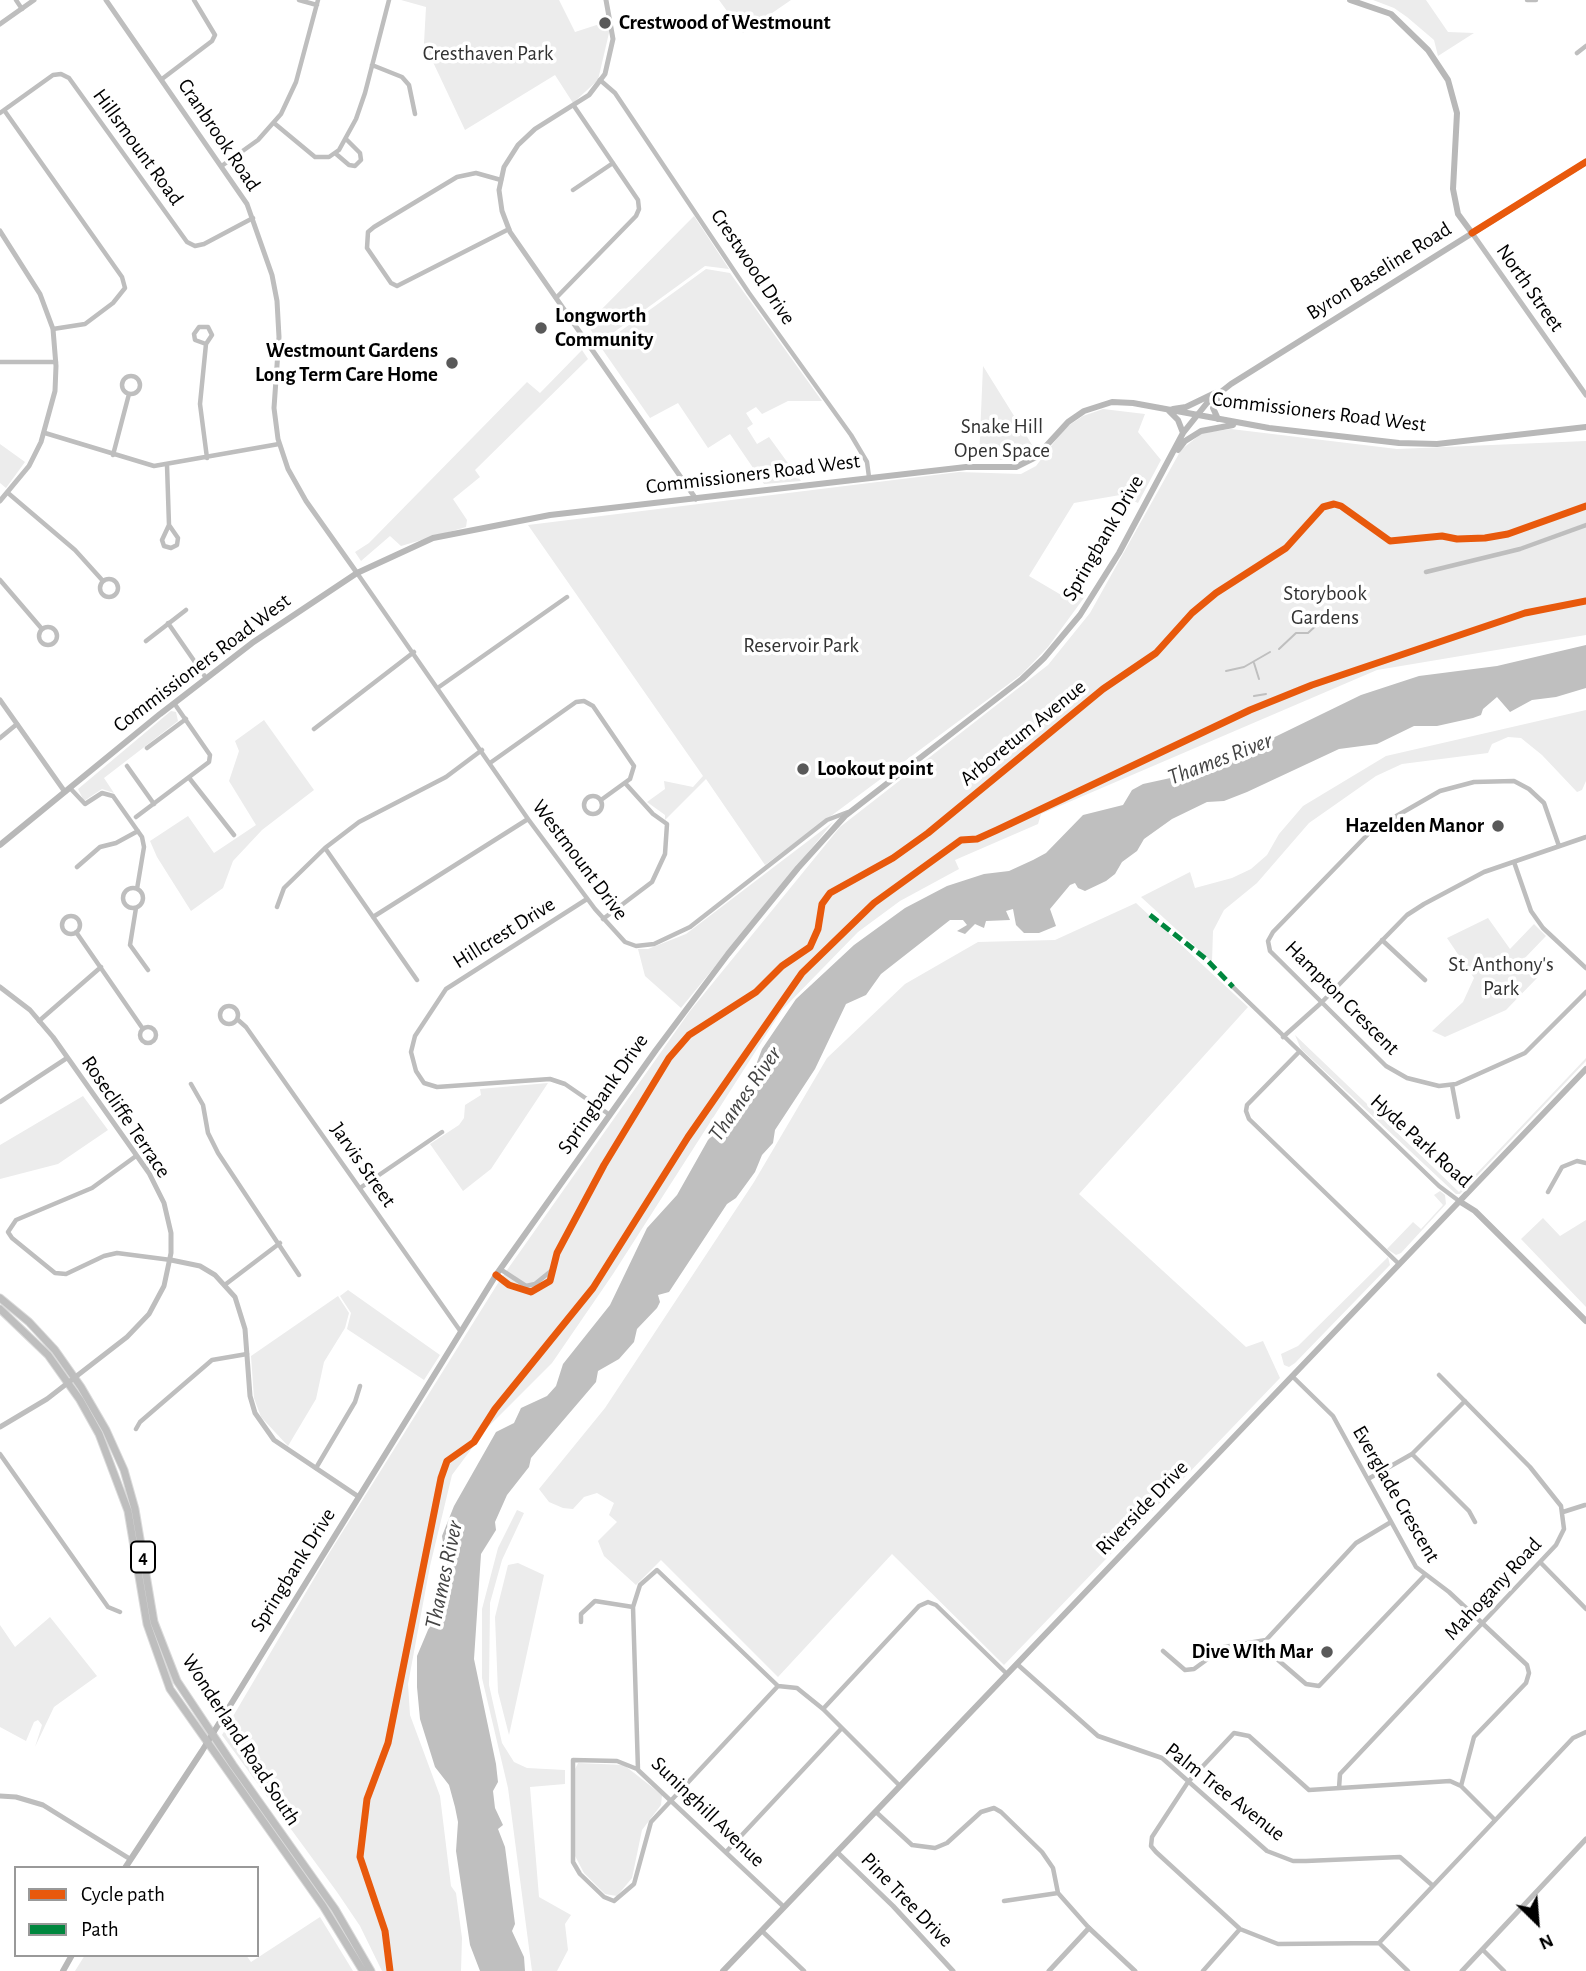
<!DOCTYPE html>
<html>
<head>
<meta charset="utf-8">
<style>
	body { margin:0 }
	#map { position:relative; width:1586px; height:1971px; overflow:hidden; background:#fff; font-family:"Alegreya Sans",sans-serif }
	canvas { display:block }
	.legend { position:absolute; left:14px; top:1866px; width:245px; height:91px; box-sizing:border-box; background:#fff; border:2px solid #999; margin:0; padding:9px 12px; list-style:none; font-size:21px; color:#000 }
	.legend li { display:flex; align-items:center; gap:14px; height:35px }
	.legend b { width:35px; border:2px solid #999 }
	.north { position:absolute; left:1502px; top:1887px; width:70px; height:70px; -webkit-text-stroke:5px #fff; paint-order:stroke; rotate:155deg; font-size:19px; font-weight:700; line-height:28px; text-align:center; color:#000 }
	.north::after { content:''; display:block; margin:auto; width:24px; height:32px; background:#000; clip-path:polygon(50% 0,100% 100%,50% 72%,0 100%) }
</style>
</head>
<body>
<div id="map">
<canvas width="1586" height="1971"></canvas>
<ul class="legend">
<li><b style="height:9px;background:#e8590c"></b>Cycle path</li>
<li><b style="height:9px;background:#00873e"></b>Path</li>
</ul>
<div class="north">N</div>
</div>
<script>
const c = document.querySelector('canvas').getContext('2d');
c.lineJoin = 'round';
function fill(path, color) {
  c.fillStyle = color;
  c.fill(path, 'evenodd');
}
function shape(rows) {
  const path = new Path2D();
  for (const r of rows) {
    if (r.length === 3) {
      path.moveTo(r[0] + r[2], r[1]);
      path.arc(r[0], r[1], r[2], 0, 2 * Math.PI);
      continue;
    }
    path.moveTo(r[0], r[1]);
    for (let i = 2; i < r.length; i += 2) path.lineTo(r[i], r[i + 1]);
  }
  return path;
}
function stroke(path, color, width, dash) {
  c.strokeStyle = color;
  c.lineWidth = width;
  c.lineCap = dash ? 'butt' : 'round';
  c.setLineDash(dash || []);
  c.stroke(path);
}
function label(font, color, halo, rows, align = 'center') {
  c.font = font + ' "Alegreya Sans",sans-serif';
  c.lineWidth = 7;
  c.setLineDash([]);
  c.textBaseline = 'middle';
  c.strokeStyle = halo;
  c.fillStyle = color;
  for (const [text, x, y, turn = 0] of rows) {
    c.save();
    c.translate(x, y);
    c.rotate((+turn || 0) * Math.PI / 180);
    c.textAlign = isNaN(turn) ? turn : align;
    if (halo) c.strokeText(text, 0, 0);
    c.fillText(text, 0, 0);
    c.restore();
  }
}
fill(shape([
	[401,0,559,0,575,32,612,20,598,80,573,103,555,75,465,130,424,43,426,7],
	[719,0,791,0,743,33],
	[1373,0,1426,0,1448,32,1474,33,1438,56,1434,40,1407,17,1394,8],
	[694,216,729,269,705,266,599,343,587,324],
	[706,269,730,273,822,401,788,401,762,414,756,407,746,413,753,424,747,428,757,444,769,437,801,481,764,484,730,434,708,448,678,403,650,418,600,346],
	[582,350,588,359,475,470,480,477,453,499,467,520,466,527,401,546,390,536,361,561,355,552,369,543,527,382,540,393],
	[983,366,1034,448,1012,460,979,460],
	[1103,409,1145,414,1138,432,1161,460,1138,503,1120,495,1074,503,1029,576,1063,596,1086,595,1048,647,1022,674,765,865,706,779,665,820,665,815,647,802,665,789,664,781,693,787,703,776,528,525,959,472,1021,474,1036,466,1065,428,1083,416],
	[1231,429,1397,449,1586,441,1586,635,1377,670,1041,814,1038,824,955,860,959,869,900,901,858,932,782,1010,613,1274,552,1363,487,1428,452,1475,430,1566,408,1684,410,1715,440,1796,451,1886,456,1893,462,1938,461,1971,382,1971,360,1926,337,1892,222,1735,328,1555,500,1280,690,1011,840,827,1048,665,1090,613,1181,450,1202,433],
	[0,444,25,462,6,488,0,483],
	[1586,710,1586,781,1582,790,1577,792,1542,755,1521,738,1508,737,1492,744,1488,753,1402,764,1376,776,1309,823,1257,883,1224,910,1213,931,1212,962,1141,897,1190,872,1195,888,1232,878,1251,869,1267,855,1279,834,1303,806,1386,756],
	[171,711,176,712,178,721,104,778,114,793,102,789,84,801,78,789],
	[264,720,314,790,262,830,233,861,223,888,191,911,157,857,150,841,188,816,214,853,256,825,229,781,239,751,235,741],
	[833,822,681,1008,645,976,638,949,648,949,686,934],
	[1136,903,1248,1007,1079,1194,1246,1347,1263,1341,1280,1378,1004,1665,892,1554,778,1677,661,1560,636,1585,604,1556,598,1541,617,1522,609,1515,614,1503,597,1493,584,1497,573,1509,563,1508,549,1502,539,1489,605,1408,754,1182,827,1058,905,984,978,942,1055,940],
	[1488,918,1510,949,1534,924,1546,936,1522,961,1538,977,1506,1010,1445,1037,1432,1031,1463,1002,1474,978,1447,938],
	[1295,1035,1459,1192,1586,1058,1586,1061,1460,1194,1456,1194,1301,1049],
	[548,1083,491,1169,463,1191,430,1144,459,1125,464,1118,465,1105,481,1095,480,1089],
	[83,1096,108,1130,58,1164,0,1179,0,1145],
	[1440,1191,1445,1195,1446,1204,1401,1253,1396,1255,1387,1249,1413,1222,1421,1229,1443,1205,1434,1195],
	[1543,1218,1560,1236,1586,1220,1586,1307,1521,1239],
	[1388,1257,1390,1265,1295,1363,1289,1367,1284,1365,1281,1354,1298,1346],
	[348,1290,440,1355,424,1380,347,1329,351,1313,340,1296],
	[338,1296,349,1313,345,1328,324,1362,316,1399,288,1446,261,1417,254,1398,251,1356],
	[517,1510,524,1513,502,1560,490,1603,489,1685,502,1743,514,1762,527,1768,565,1770,565,1784,530,1787,539,1897,571,1915,565,1924,568,1950,557,1971,532,1971,508,1788,482,1678,482,1609,498,1548],
	[518,1563,544,1575,509,1735,498,1692,495,1617,508,1565],
	[50,1617,97,1676,54,1707,35,1747,42,1725,38,1720,34,1722,26,1741,0,1727,0,1625,15,1647],
	[578,1763,624,1765,662,1795,661,1805,642,1830,632,1878,617,1896,605,1894,584,1873,574,1854,575,1769],
	[320,1917,353,1971,75,1971,85,1955,246,1955,251,1962]
]), '#ececec');
fill(shape([
	[1586,645,1586,688,1556,697,1532,700,1510,712,1497,697,1483,709,1481,715,1473,718,1437,726,1414,726,1377,744,1339,749,1247,792,1224,801,1207,802,1172,819,1144,839,1137,851,1122,862,1115,874,1106,881,1085,891,1078,888,1075,883,1070,885,1050,909,1056,926,1039,933,1024,933,1016,925,1013,909,1006,911,1010,920,986,921,984,928,975,924,965,934,957,931,967,925,963,920,950,920,881,974,866,995,846,1004,815,1069,775,1130,773,1143,762,1155,755,1172,736,1198,727,1204,669,1292,658,1295,660,1302,657,1308,637,1329,634,1342,619,1359,598,1371,596,1382,531,1458,529,1467,507,1495,495,1522,496,1530,481,1554,474,1659,496,1764,498,1782,493,1791,495,1808,503,1825,498,1829,505,1847,515,1924,512,1931,524,1957,525,1971,480,1971,470,1945,456,1851,458,1822,455,1807,449,1785,435,1767,420,1719,417,1687,417,1656,433,1618,447,1568,442,1536,454,1506,496,1432,514,1423,521,1408,547,1396,556,1386,563,1364,610,1305,647,1228,677,1195,708,1140,723,1124,731,1109,757,1089,754,1070,762,1049,796,999,854,945,905,908,947,886,984,874,1009,871,1033,860,1046,853,1083,815,1123,805,1132,790,1143,784,1207,770,1361,695,1419,676,1497,666]
]), '#bfbfbf');
stroke(shape([
	[1279,649,1296,633,1308,633,1321,621,1330,618],
	[1254,663,1259,679],
	[1226,671,1244,667,1270,652],
	[1254,696,1266,694]
]), '#bfbfbf', 2);
const primary = shape([
	[0,1298,29,1322,55,1350,81,1387,106,1430,124,1470,135,1509,154,1622,177,1681,233,1765,335,1909,371,1971],
	[0,1309,48,1355,80,1400,99,1434,128,1511,147,1624,170,1689,323,1906,363,1971]
]);
stroke(primary, '#dbdbdb', 9);
stroke(shape([
	[16,0,22,9],
	[299,0,317,5],
	[1527,0,1536,0],
	[1577,53,1586,46],
	[372,65,402,77,409,85,415,114],
	[162,79,212,41,215,35,194,0],
	[600,80,615,93,749,293,851,435,867,462,869,477],
	[4,110,122,277,125,288,113,303,85,324,53,329],
	[0,113,53,75,61,74,69,78,187,242,195,246,204,244,253,218],
	[274,123,315,157,329,157,339,150,356,119,365,93,389,0],
	[335,153,349,165,355,166,361,160,360,153,346,139],
	[223,165,258,140,281,114,296,82,318,0],
	[501,180,476,173,457,177,374,227,368,232,367,248,391,283,397,286,509,229],
	[573,190,613,163],
	[556,298,636,216,639,209,638,200,574,106],
	[206,344,195,340,194,334,199,327,208,327,212,335,206,344,200,404,207,458],
	[0,362,56,362],
	[131,385,9],
	[45,433,154,466,279,444],
	[113,455,129,394],
	[167,465,169,525,178,538,177,545,171,548,164,546,162,540,169,525],
	[8,493,75,550,103,581],
	[1426,572,1520,549,1586,525],
	[357,573,528,819,595,909,625,942,636,946,654,944,690,927,827,820,848,812],
	[109,588,9],
	[0,580,42,629],
	[168,623,206,678],
	[48,636,9],
	[146,641,186,610],
	[439,687,567,597],
	[314,729,414,652],
	[0,738,17,724],
	[147,748,186,719],
	[490,763,576,702,584,701,593,706,634,766,630,779,601,800],
	[127,766,154,804],
	[190,779,234,835],
	[70,788,85,804,102,793,113,796,142,837,144,847,137,889],
	[593,805,9],
	[136,817,209,762,210,755,174,703],
	[1559,846,1544,803,1529,789,1514,781,1474,782,1440,791,1372,830,1273,932,1268,941,1270,951,1386,1066,1407,1078,1439,1086,1456,1084,1525,1053,1586,992],
	[325,848,417,980],
	[1514,862,1531,911,1543,928,1586,968],
	[77,867,100,847,116,843,138,831],
	[133,898,10],
	[587,899,446,989,415,1036,411,1052,416,1071,424,1083,437,1087,550,1079,565,1084,610,1115],
	[277,907,284,888,325,848,359,822,446,777,482,750],
	[136,908,130,945,148,970],
	[71,925,9],
	[373,917,528,819],
	[603,919,652,882,665,854,667,824,653,814,625,783],
	[76,932,143,1029],
	[1382,940,1425,980],
	[1233,987,1439,1186,1459,1201],
	[229,1015,9],
	[237,1019,246,1027,461,1332],
	[39,1021,101,967],
	[148,1035,8],
	[1283,1037,1321,1003,1407,915,1424,904,1484,872,1586,837],
	[1299,1052,1247,1105,1246,1111,1249,1119,1399,1264],
	[191,1084,203,1105,208,1133,218,1153,299,1275],
	[1452,1085,1458,1117],
	[0,1102,67,1058],
	[136,1156,92,1188,16,1220,8,1232,12,1238,55,1273,66,1274,104,1256,117,1253,171,1260],
	[360,1188,442,1132],
	[1548,1192,1562,1167,1577,1161,1586,1163],
	[500,1269,526,1286,535,1284,551,1271],
	[496,1275,509,1285,531,1292,550,1281,557,1253,604,1165,669,1058,689,1035,756,992,782,966,810,947,818,929,822,904,830,893,893,858,928,833,1103,689,1156,653,1192,613,1216,593,1286,548,1323,507,1334,504,1341,506,1390,541,1442,536,1457,539,1485,538,1508,534,1586,506],
	[226,1284,280,1243],
	[1292,1376,1333,1416,1416,1567,1449,1592,1527,1665,1529,1673,1526,1683,1474,1737,1461,1786],
	[136,1429,140,1422,212,1360,247,1354],
	[0,1454,108,1607,120,1612],
	[1412,1454,1469,1511,1475,1522],
	[316,1468,355,1402,360,1386],
	[1368,1479,1412,1454,1465,1401],
	[1563,1512,1585,1505],
	[1540,1562,1586,1609],
	[581,1622,581,1614,595,1601,633,1607],
	[1266,1640,1278,1660,1306,1684,1319,1686,1424,1576],
	[1163,1651,1185,1670,1194,1669,1224,1647,1266,1640,1356,1543,1391,1522],
	[1017,1664,1098,1736,1162,1758,1267,1851,1293,1861,1306,1861,1400,1857,1432,1885],
	[823,1709,919,1606,928,1602,936,1605,1007,1674],
	[637,1769,617,1761,573,1760,573,1862,580,1874,604,1897,614,1901,634,1884,651,1822,778,1686],
	[1339,1788,1340,1774,1556,1545,1564,1529,1561,1506,1530,1467,1439,1375],
	[876,1812,912,1845,935,1848,947,1843,981,1812,994,1808,1001,1812,1042,1852,1053,1868,1058,1893,1089,1928],
	[726,1852,841,1729],
	[1004,1901,1058,1893],
	[784,1907,638,1770,633,1607,640,1585,657,1570,778,1686,797,1688,823,1709,900,1786],
	[762,1931,804,1971],
	[1379,1943,1573,1738,1586,1732],
	[1483,1950,1504,1971],
	[1203,1971,1240,1929],
	[1408,1971,1379,1943,1278,1944,1240,1929,1156,1852,1151,1846,1152,1837,1188,1782,1234,1733,1249,1736,1309,1790,1450,1781,1461,1786,1495,1820]
]), '#bebebe', 4.5);
stroke(shape([
	[106,0,247,204,272,275,277,301,279,337,274,408,278,439,288,469,306,501,357,573],
	[606,0,613,39,605,74,589,95,535,129,518,145,504,167,499,190,502,211,510,232,696,499],
	[0,24,34,0],
	[0,231,40,294,53,329,56,366,55,391,41,442,29,466,0,501],
	[1472,233,1586,395],
	[0,700,65,792],
	[0,987,30,1010,53,1037,149,1173,164,1203,171,1233,171,1253,164,1286,149,1314,127,1337,47,1399,0,1427],
	[171,1260,200,1266,215,1275,235,1297,245,1329,250,1396,255,1413,274,1440,359,1497],
	[0,1796,16,1797,43,1805,130,1859],
	[837,1852,893,1906,953,1971],
	[1049,1971,1089,1928,1135,1971],
	[1462,1971,1586,1839]
]), '#bebebe', 5);
stroke(shape([
	[1350,0,1391,14,1428,50,1448,80,1457,113,1453,189,1458,214,1472,233],
	[1217,400,1213,408,1218,419],
	[1173,409,1186,407,1215,393],
	[1169,411,1178,420,1183,433],
	[1178,450,1185,441,1201,431,1233,425],
	[0,845,160,714,252,643,357,573,433,538,550,515,966,467,1016,467,1036,457,1068,422,1084,411,1112,402,1133,403,1269,428,1399,443,1437,444,1586,427],
	[1459,1201,1475,1211,1586,1321],
	[125,1868,202,1751,496,1275,656,1050,728,954,798,868,845,816,1022,679,1044,658,1080,615,1119,553,1183,433,1207,403,1231,384,1586,162],
	[63,1971,72,1955],
	[723,1971,1586,1069]
]), '#b8b8b8', 6);
stroke(primary, '#bebebe', 7);
stroke(shape([
	[1150,915,1206,959,1233,987]
]), '#00873e', 5, [10, 5]);
stroke(shape([
	[1472,233,1586,162],
	[496,1275,509,1285,531,1292,550,1281,557,1253,604,1165,669,1058,689,1035,756,992,782,966,810,947,818,929,822,904,830,893,893,858,928,833,1103,689,1156,653,1192,613,1216,593,1286,548,1323,507,1334,504,1341,506,1390,541,1442,536,1457,539,1485,538,1508,534,1586,506],
	[390,1971,385,1931,360,1857,367,1799,388,1743,441,1478,447,1461,474,1442,495,1409,593,1288,688,1137,802,973,874,903,961,840,977,839,997,830,1250,710,1312,685,1525,613,1586,601]
]), '#e8590c', 7);
for (const [x, y, r, color] of [
	[605,23,7,"#595959"],
	[541,328,7,"#595959"],
	[452,363,7,"#595959"],
	[803,769,7,"#595959"],
	[1498,826,7,"#595959"],
	[1327,1652,7,"#595959"]
]) {
  const dot = new Path2D();
  dot.arc(x, y, r, 0, 2 * Math.PI);
  c.fillStyle = color;
  c.fill(dot);
  stroke(dot, '#fff', 2.5);
}
for (const [x, y, w] of [
	[143,1557,24]
]) {
  const box = new Path2D();
  box.roundRect(x - w / 2, y - 15.5, w, 31, 5);
  c.fillStyle = '#fff';
  c.fill(box);
  stroke(box, '#000', 2);
}
label('bold 19px', '#000', null, [
	["4",143,1557]
]);
label('bold 21px', '#000', '#fff', [
	["Crestwood of Westmount",619,23],
	["Longworth",555,316],
	["Community",555,340],
	["Westmount Gardens",438,351,"right"],
	["Long Term Care Home",438,375,"right"],
	["Lookout point",817,769],
	["Hazelden Manor",1484,826,"right"],
	["Dive WIth Mar",1313,1652,"right"]
], 'left');
label('21px', '#333', '#fff', [
	["Cresthaven Park",488,54],
	["Snake Hill",1002,427],
	["Open Space",1002,451],
	["Storybook",1325,594],
	["Gardens",1325,618],
	["Reservoir Park",801,646],
	["St. Anthony's",1501,965],
	["Park",1501,989]
]);
label('21px', '#000', '#fff', [
	["Cranbrook Road",219,135,56],
	["Hillsmount Road",138,147,54],
	["Crestwood Drive",753,267,56],
	["Byron Baseline Road",1379,271,-32],
	["North Street",1530,288,55],
	["Commissioners Road West",1319,412,7],
	["Commissioners Road West",753,474,-7],
	["Springbank Drive",1103,538,-60],
	["Commissioners Road West",202,663,-37],
	["Arboretum Avenue",1023,733,-39],
	["Westmount Drive",580,860,53],
	["Hillcrest Drive",504,933,-32],
	["Hampton Crescent",1342,998,45],
	["Springbank Drive",603,1094,-55],
	["Rosecliffe Terrace",126,1117,56],
	["Hyde Park Road",1421,1141,42],
	["Jarvis Street",363,1165,55],
	["Everglade Crescent",1396,1494,60],
	["Riverside Drive",1142,1508,-46],
	["Springbank Drive",293,1570,-58],
	["Mahogany Road",1493,1589,-47],
	["Wonderland Road South",241,1740,57],
	["Palm Tree Avenue",1225,1792,38],
	["Suninghill Avenue",708,1812,44],
	["Pine Tree Drive",907,1900,46]
]);
label('italic 23px', '#444', '#fff', [
	["Thames River",1220,759,-21],
	["Thames River",745,1094,-55],
	["Thames River",444,1575,-78]
]);
</script>
</body>
</html>
